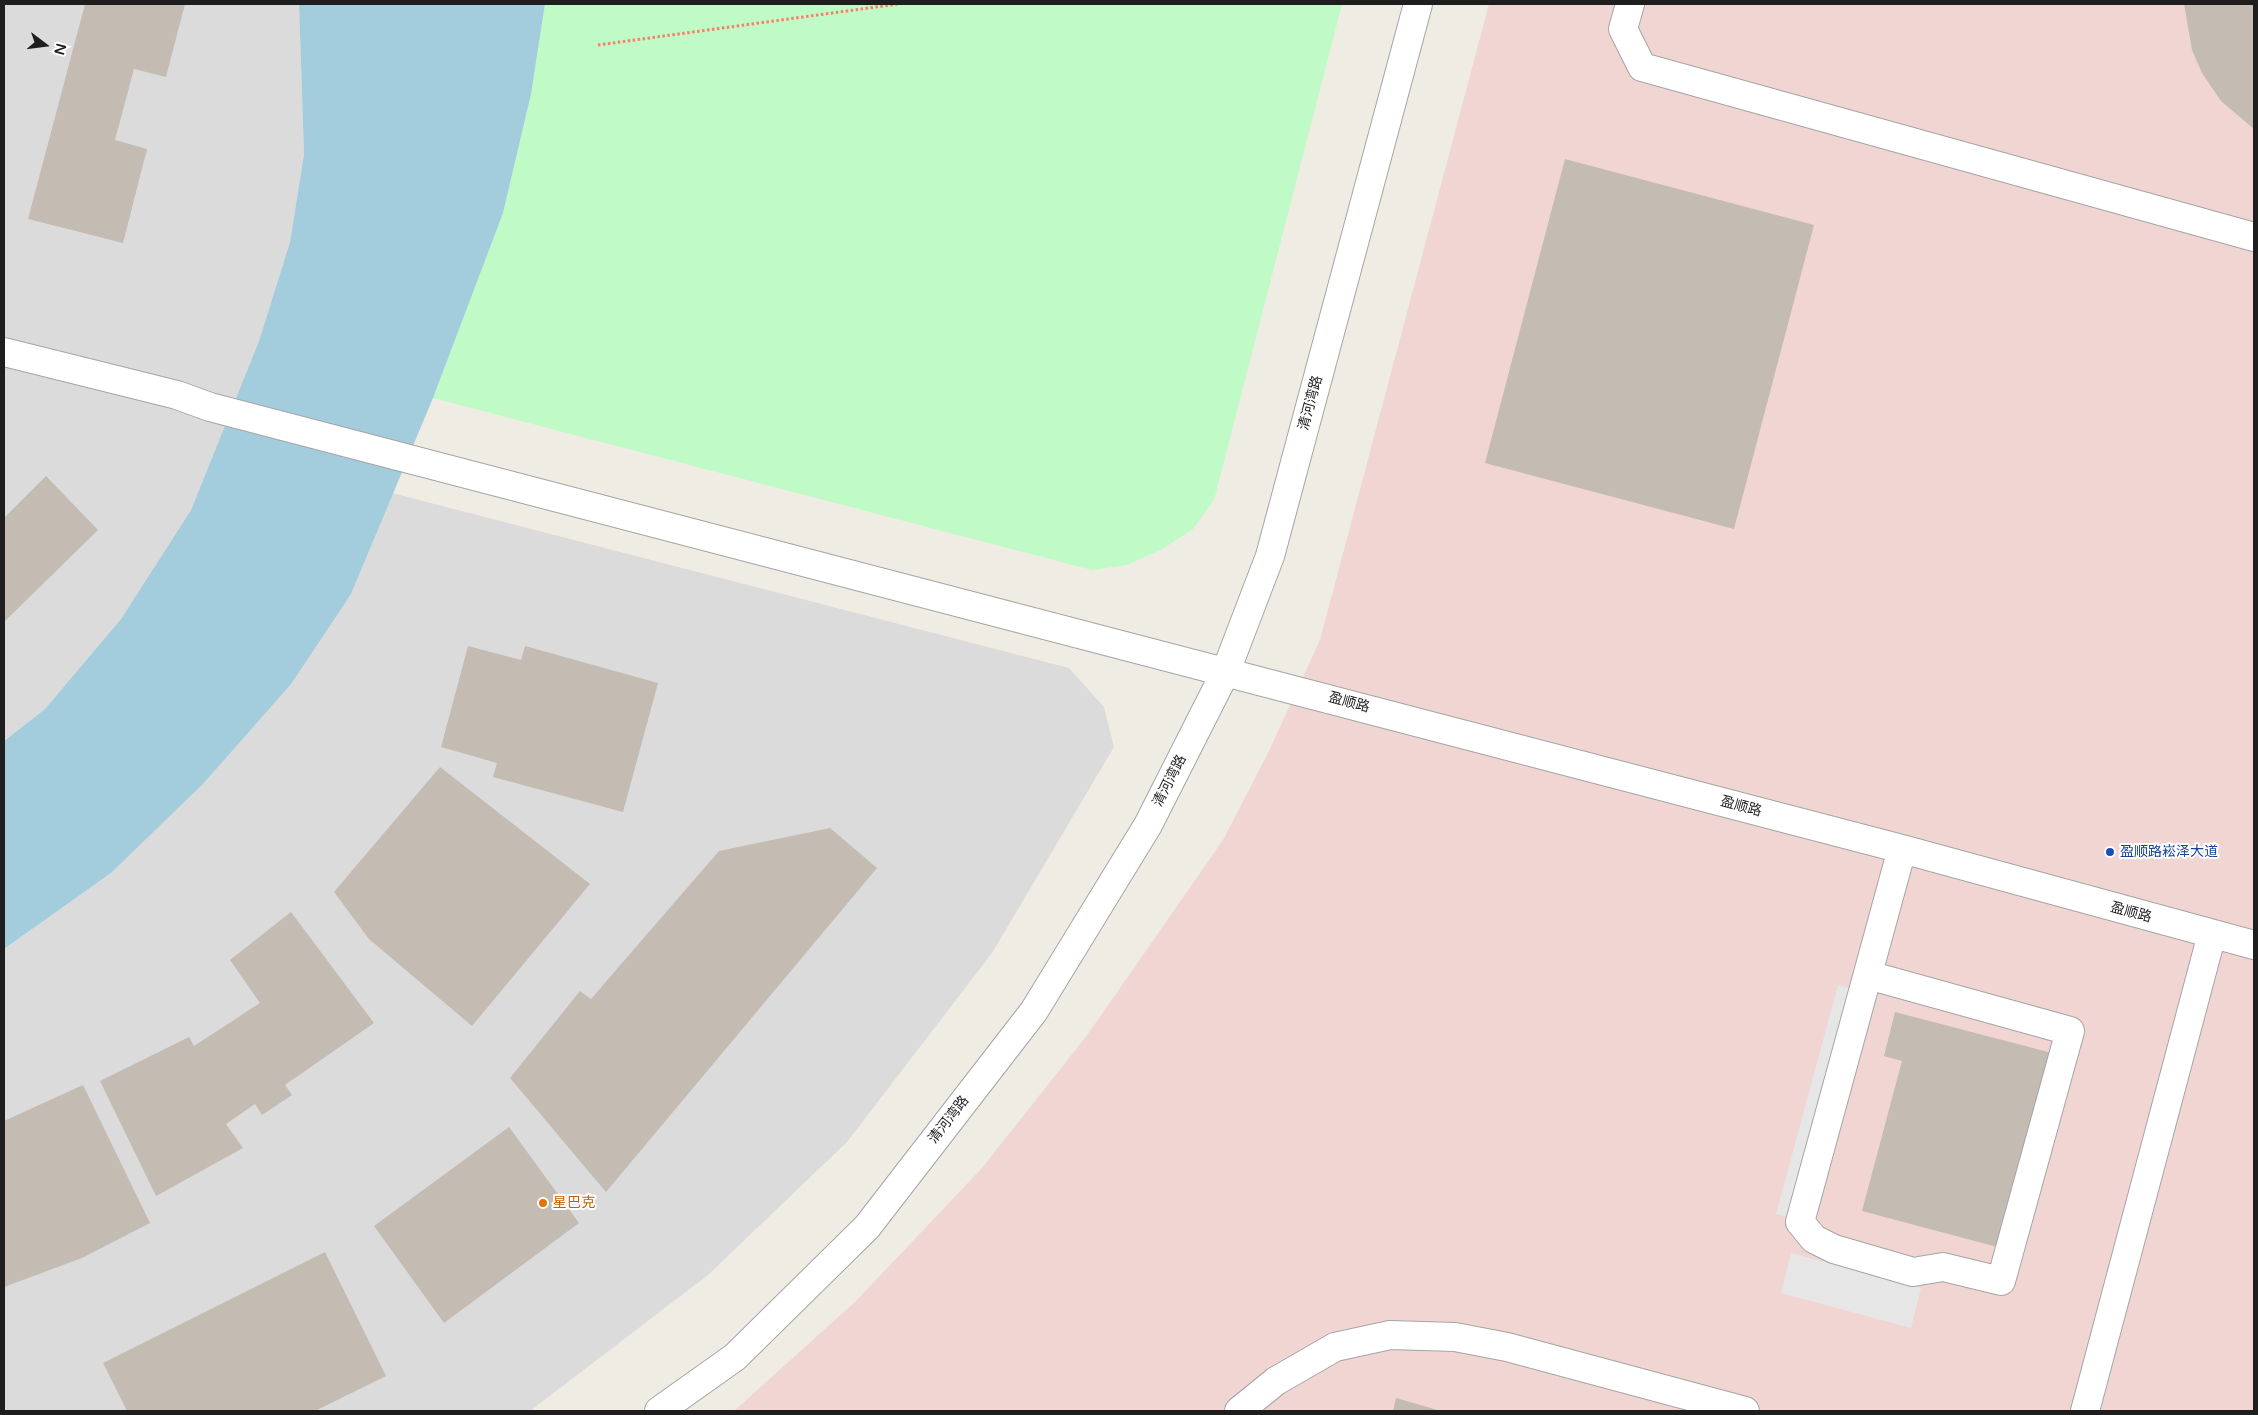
<!DOCTYPE html>
<html>
<head>
<meta charset="utf-8">
<style>
	body { margin:0 }
	#map { position:relative; width:2258px; height:1415px; overflow:hidden; background:#efece3; font-family:"Varela Round",sans-serif }
	canvas { display:block }
	.frame { position:absolute; inset:0; border:5px solid #1e1e1e; pointer-events:none }
	.north { position:absolute; left:20px; top:20px; width:50px; height:50px; -webkit-text-stroke:4px #fff; paint-order:stroke; rotate:105deg; font-size:14px; font-weight:700; line-height:20px; text-align:center; color:#1e1e1e }
	.north::after { content:''; display:block; margin:auto; width:18px; height:22px; background:#1e1e1e; clip-path:polygon(50% 0,100% 100%,50% 72%,0 100%) }
</style>
</head>
<body>
<div id="map">
<canvas width="2258" height="1415"></canvas>
<div class="frame"></div>
<div class="north">N</div>
</div>
<script>
const c = document.querySelector('canvas').getContext('2d');
c.lineJoin = 'round';
function fill(path, color) {
  c.fillStyle = color;
  c.fill(path, 'evenodd');
}
function shape(rows) {
  const path = new Path2D();
  for (const r of rows) {
    path.moveTo(r[0], r[1]);
    for (let i = 2; i < r.length; i += 2) path.lineTo(r[i], r[i + 1]);
  }
  return path;
}
function stroke(path, color, width, dash) {
  c.strokeStyle = color;
  c.lineWidth = width;
  c.lineCap = dash ? 'butt' : 'round';
  c.setLineDash(dash || []);
  c.stroke(path);
}
function label(font, color, halo, rows, align = 'center') {
  c.font = font + ' "Varela Round","Noto Sans SC",sans-serif';
  c.lineWidth = 4;
  c.setLineDash([]);
  c.textBaseline = 'middle';
  c.strokeStyle = halo;
  c.fillStyle = color;
  for (const [text, x, y, turn = 0] of rows) {
    c.save();
    c.translate(x, y);
    c.rotate((+turn || 0) * Math.PI / 180);
    c.textAlign = isNaN(turn) ? turn : align;
    if (halo) c.strokeText(text, 0, 0);
    c.fillText(text, 0, 0);
    c.restore();
  }
}
fill(shape([
	[4,4,299,4,304,154,290,242,259,341,191,510,121,619,45,709,4,741],
	[392,493,1069,668,1104,707,1114,747,992,953,847,1142,708,1275,530,1411,4,1411,4,949,111,873,202,785,351,594]
]), '#dcdbdb');
fill(shape([
	[1489,4,2254,4,2254,1411,734,1411,856,1301,982,1168,1088,1034,1223,840,1269,751,1320,640]
]), '#f0d5d2');
fill(shape([
	[545,4,1342,4,1214,500,1193,529,1164,548,1127,565,1092,570,433,398,503,213,531,94]
]), '#bffac7');
fill(shape([
	[1838,985,1856,990,1793,1219,1776,1214],
	[1791,1253,1921,1288,1911,1328,1781,1293]
]), '#e6e6e6');
fill(shape([
	[299,4,545,4,531,94,503,213,433,398,351,594,291,684,202,785,111,873,4,949,4,741,45,709,121,619,191,510,259,341,290,242,304,154]
]), '#a3cddd');
fill(shape([
	[85,4,185,4,166,77,134,69,115,140,147,149,123,243,28,219],
	[2184,4,2254,4,2254,129,2221,101,2202,73,2192,50],
	[1565,159,1814,225,1734,529,1485,463],
	[46,476,98,530,4,622,4,518],
	[468,646,521,660,525,646,658,683,623,812,493,777,497,763,441,747],
	[440,767,590,884,472,1026,369,939,334,892],
	[830,828,877,868,606,1192,510,1078,580,991,591,999,719,851],
	[291,912,374,1023,285,1085,292,1095,262,1115,255,1104,226,1124,243,1148,156,1196,100,1081,189,1037,194,1046,260,1003,230,960],
	[1895,1012,2052,1053,2001,1248,1862,1211,1902,1061,1884,1056],
	[83,1085,150,1223,82,1258,4,1287,4,1121],
	[509,1127,579,1223,444,1323,374,1226],
	[325,1252,386,1376,315,1411,127,1411,103,1363],
	[1396,1398,1441,1411,1393,1411]
]), '#c4bbb3');
const minor = shape([
	[1630,4,1623,29,1642,67,2254,237],
	[4,352,177,395,210,407,1902,849,2254,945],
	[1868,975,2070,1031,2001,1281,1943,1267,1913,1272,1834,1249,1814,1239,1800,1222,1902,849],
	[659,1411,735,1357,867,1227,1034,1011,1148,825,1226,671,1270,556,1418,4],
	[1239,1411,1276,1381,1335,1347,1390,1335,1455,1337,1507,1347,1745,1411],
	[2085,1411,2212,934]
]);
stroke(minor, '#a5a5a5', 30);
stroke(shape([
	[598,45,898,4]
]), '#fc7e68', 3, [2.5, 2.5]);
stroke(minor, '#fff', 28);
for (const [x, y, r, color] of [
	[2110,852,5,"#1a4fb4"],
	[543,1203,5,"#e8710a"]
]) {
  const dot = new Path2D();
  dot.arc(x, y, r, 0, 2 * Math.PI);
  c.fillStyle = color;
  c.fill(dot);
  stroke(dot, '#fff', 2);
}
label('14px', '#1e1e1e', '#fff', [
	["清河湾路",1311,403,-75],
	["盈顺路",1349,703,15],
	["清河湾路",1170,781,-63],
	["盈顺路",1741,807,15],
	["盈顺路",2131,913,15],
	["清河湾路",949,1120,-52]
]);
label('14px', '#164399', '#fff', [
	["盈顺路崧泽大道",2120,852]
], 'left');
label('14px', '#c56008', '#fff', [
	["星巴克",553,1203]
], 'left');
</script>
</body>
</html>
